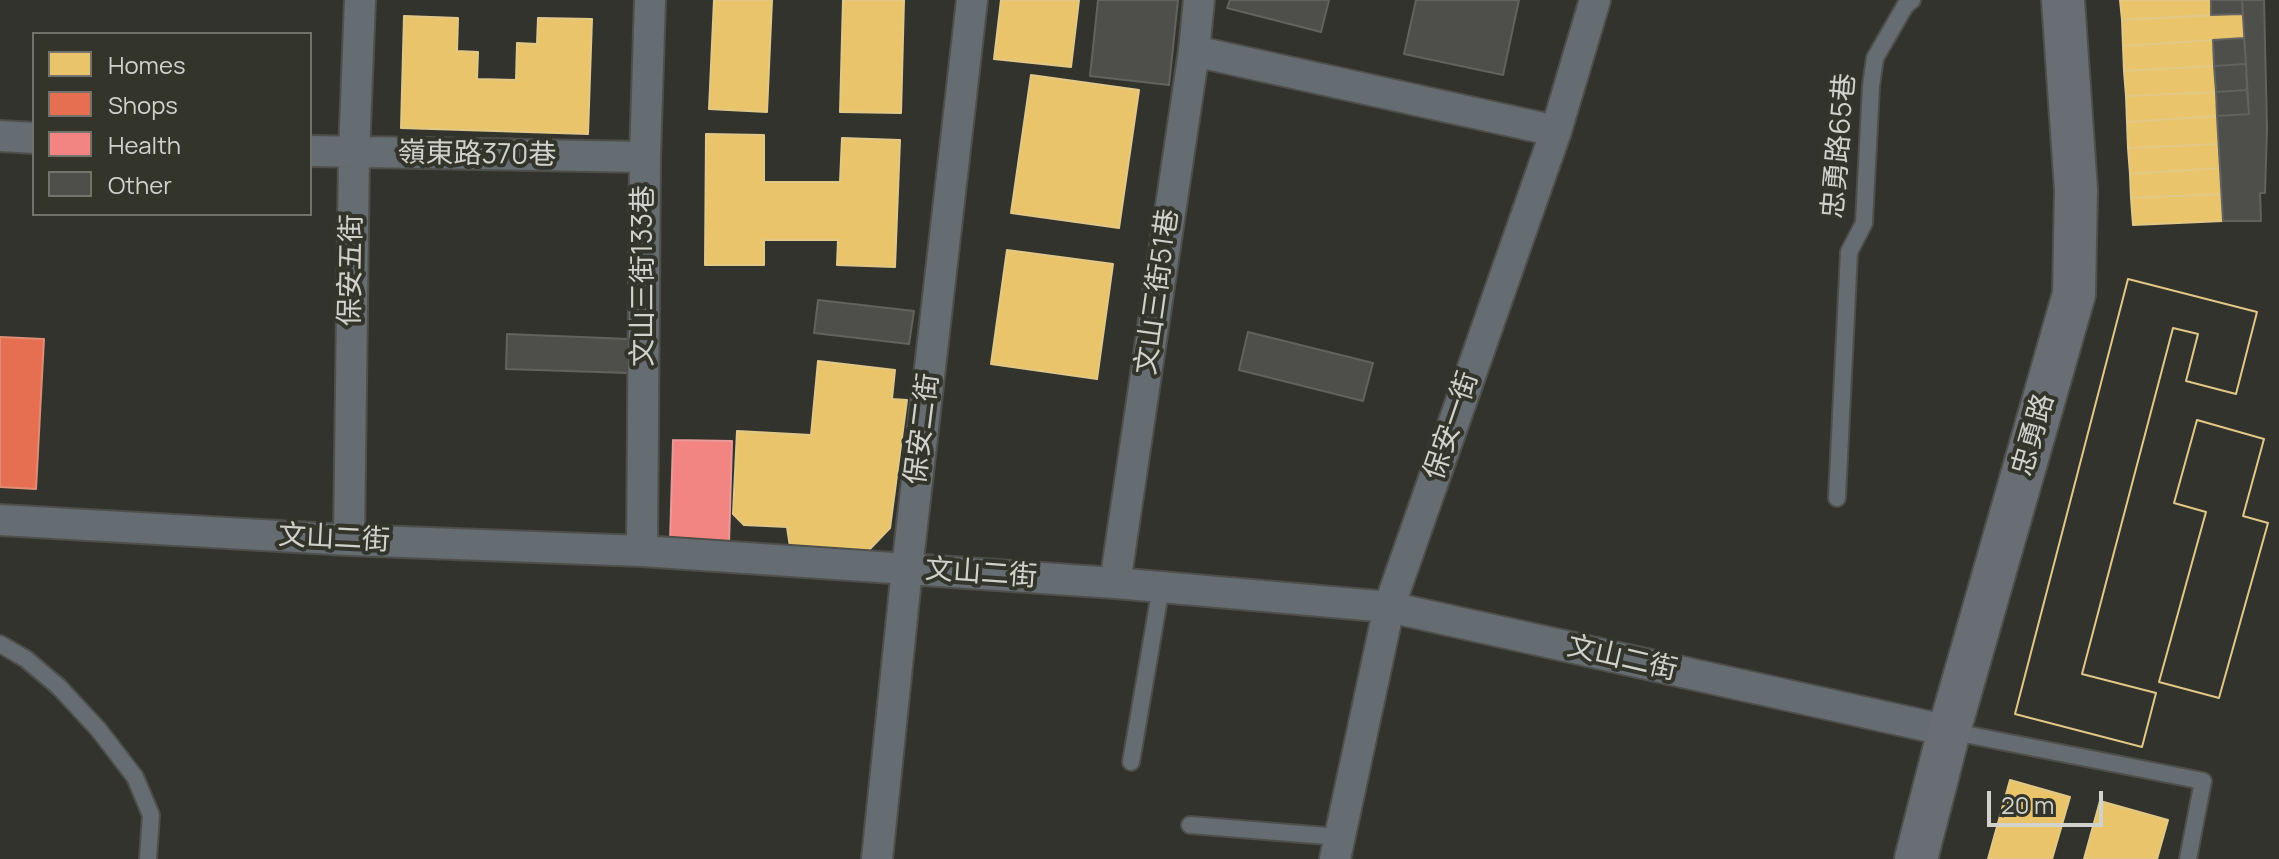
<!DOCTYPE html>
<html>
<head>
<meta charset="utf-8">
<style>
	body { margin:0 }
	#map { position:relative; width:2279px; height:859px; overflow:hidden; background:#32332d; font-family:Manrope,sans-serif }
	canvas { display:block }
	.legend { position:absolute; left:32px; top:32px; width:280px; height:184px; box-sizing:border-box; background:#33352b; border:2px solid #72746b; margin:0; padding:10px 14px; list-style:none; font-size:24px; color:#d1d2cc }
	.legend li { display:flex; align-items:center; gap:16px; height:40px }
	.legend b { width:40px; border:2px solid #72746b }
	.scale { position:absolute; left:1987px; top:791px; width:116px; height:36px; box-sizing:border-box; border:4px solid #d1d2cc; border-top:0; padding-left:10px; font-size:24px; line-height:28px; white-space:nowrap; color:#d1d2cc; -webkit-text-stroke:6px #33352b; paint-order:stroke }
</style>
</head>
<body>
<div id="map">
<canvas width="2279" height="859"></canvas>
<ul class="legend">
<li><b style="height:22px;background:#e9c46a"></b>Homes</li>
<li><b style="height:22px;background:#e76f51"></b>Shops</li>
<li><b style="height:22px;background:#f28482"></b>Health</li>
<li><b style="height:22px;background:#4e4e4a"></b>Other</li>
</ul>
<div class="scale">20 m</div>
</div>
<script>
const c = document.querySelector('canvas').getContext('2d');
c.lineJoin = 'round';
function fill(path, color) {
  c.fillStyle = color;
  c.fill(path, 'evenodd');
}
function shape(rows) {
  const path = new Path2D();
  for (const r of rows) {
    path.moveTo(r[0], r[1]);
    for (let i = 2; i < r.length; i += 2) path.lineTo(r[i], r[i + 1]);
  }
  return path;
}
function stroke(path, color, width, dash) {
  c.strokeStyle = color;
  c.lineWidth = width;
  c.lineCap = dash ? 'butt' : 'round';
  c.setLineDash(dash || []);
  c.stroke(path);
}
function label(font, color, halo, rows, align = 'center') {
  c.font = font + ' Manrope,"Noto Sans TC",sans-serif';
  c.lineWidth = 8;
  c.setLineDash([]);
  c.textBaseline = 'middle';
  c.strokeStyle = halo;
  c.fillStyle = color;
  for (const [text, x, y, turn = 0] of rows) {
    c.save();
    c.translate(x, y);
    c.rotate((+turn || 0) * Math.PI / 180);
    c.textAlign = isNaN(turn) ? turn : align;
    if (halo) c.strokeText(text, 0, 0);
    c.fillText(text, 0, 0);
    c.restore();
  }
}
const homes = shape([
	[714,0,772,0,767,112,709,109,714,0],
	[843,0,904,0,901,113,840,112,843,0],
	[1001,0,1079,0,1071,67,994,59,1001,0],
	[2120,0,2211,0,2211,15,2122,20,2120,0],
	[2243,14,2244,38,2123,46,2122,20,2243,14],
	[404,16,458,18,457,51,478,52,477,79,516,80,517,43,537,44,538,18,592,19,588,134,401,128,404,16],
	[2213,40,2214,66,2124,71,2123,46,2213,40],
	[2214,66,2216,92,2126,96,2124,71,2214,66],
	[1031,75,1139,90,1119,228,1011,213,1031,75],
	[2216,92,2217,116,2127,122,2126,96,2216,92],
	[2217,116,2218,144,2128,148,2127,122,2217,116],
	[706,134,764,135,764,182,840,182,842,138,900,140,895,267,837,265,838,240,764,240,764,265,705,265,706,134],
	[2218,144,2220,168,2130,174,2128,148,2218,144],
	[2220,168,2221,194,2131,198,2130,174,2220,168],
	[2221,194,2223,221,2133,225,2131,198,2221,194],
	[1007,250,1113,264,1097,379,991,364,1007,250],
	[2128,279,2257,312,2236,394,2186,381,2198,334,2173,328,2082,674,2156,693,2142,747,2015,714,2128,279],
	[2128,279,2257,312,2236,394,2186,381,2198,334,2173,328,2082,674,2156,693,2142,747,2015,714,2128,279],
	[818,361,895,370,892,399,907,400,890,528,867,552,790,547,787,527,744,525,733,514,737,431,811,435,818,361],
	[2197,420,2264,439,2243,516,2268,523,2219,698,2159,682,2206,512,2174,503,2197,420],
	[2197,420,2264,439,2243,516,2268,523,2219,698,2159,682,2206,512,2174,503,2197,420],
	[2010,780,2070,797,2052,859,1988,859,2010,780],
	[2100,801,2168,820,2157,859,2084,859,2100,801]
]);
fill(homes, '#e9c46a');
stroke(homes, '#e2c887', 2);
const shops = shape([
	[0,337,44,339,36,489,0,487,0,337]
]);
fill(shops, '#e76f51');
stroke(shops, '#e08d76', 2);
const health = shape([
	[673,440,732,441,729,544,670,543,673,440]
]);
fill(health, '#f28482');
stroke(health, '#e89b98', 2);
const building = shape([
	[1098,0,1178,0,1169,85,1090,76,1098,0],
	[1230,0,1329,0,1321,32,1227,8,1230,0],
	[1416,0,1519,0,1503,75,1404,54,1416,0],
	[2211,0,2242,0,2243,14,2211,15,2211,0],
	[2242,0,2264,0,2267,129,2265,193,2260,193,2261,221,2223,221,2217,116,2249,114,2242,0],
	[2244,38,2246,64,2214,66,2213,40,2244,38],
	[2246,64,2247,90,2216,92,2214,66,2246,64],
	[2247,90,2249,114,2217,116,2216,92,2247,90],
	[818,300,914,311,909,344,814,333,818,300],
	[1248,332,1373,363,1363,401,1239,370,1248,332],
	[507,334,629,339,628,373,506,369,507,334]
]);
fill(building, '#4e4e4a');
stroke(building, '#62635e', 2);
const lane = shape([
	[1837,498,1849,252,1864,223,1871,86,1875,58,1905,6,1912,0],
	[0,644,26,659,59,687,98,729,135,777,151,815,148,859],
	[1949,731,2203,781,2188,859],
	[1131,762,1161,587],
	[1190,825,1340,837]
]);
const street = shape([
	[1194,51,1556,131],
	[0,136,34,138],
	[310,151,645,157],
	[0,520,349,540,642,551,1115,583,1389,607,1949,731],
	[349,540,354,153,360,0],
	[642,551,645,157,650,0],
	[1115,583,1194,51,1199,0],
	[877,859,907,569,972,0],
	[1335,859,1389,607,1556,131,1595,0]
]);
const secondary = shape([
	[1916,859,1949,731,2074,294,2076,190,2063,0]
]);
stroke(lane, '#4e4f4a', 20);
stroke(street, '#4e4f4a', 34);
stroke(secondary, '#4e4f4a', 46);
stroke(lane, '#656c72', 16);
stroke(street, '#656c72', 30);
stroke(secondary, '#686e74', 42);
label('28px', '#d1d2cc', '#33352b', [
	["忠勇路65巷",1840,146,-85],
	["嶺東路370巷",477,155,1],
	["保安五街",352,270,-89],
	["文山三街133巷",644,276,-90],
	["文山三街51巷",1158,292,-82],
	["保安一街",1452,426,-71],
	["保安二街",923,429,-83],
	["忠勇路",2034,435,-74],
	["文山二街",334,539,3],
	["文山二街",981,574,4],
	["文山二街",1622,659,13]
]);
</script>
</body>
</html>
